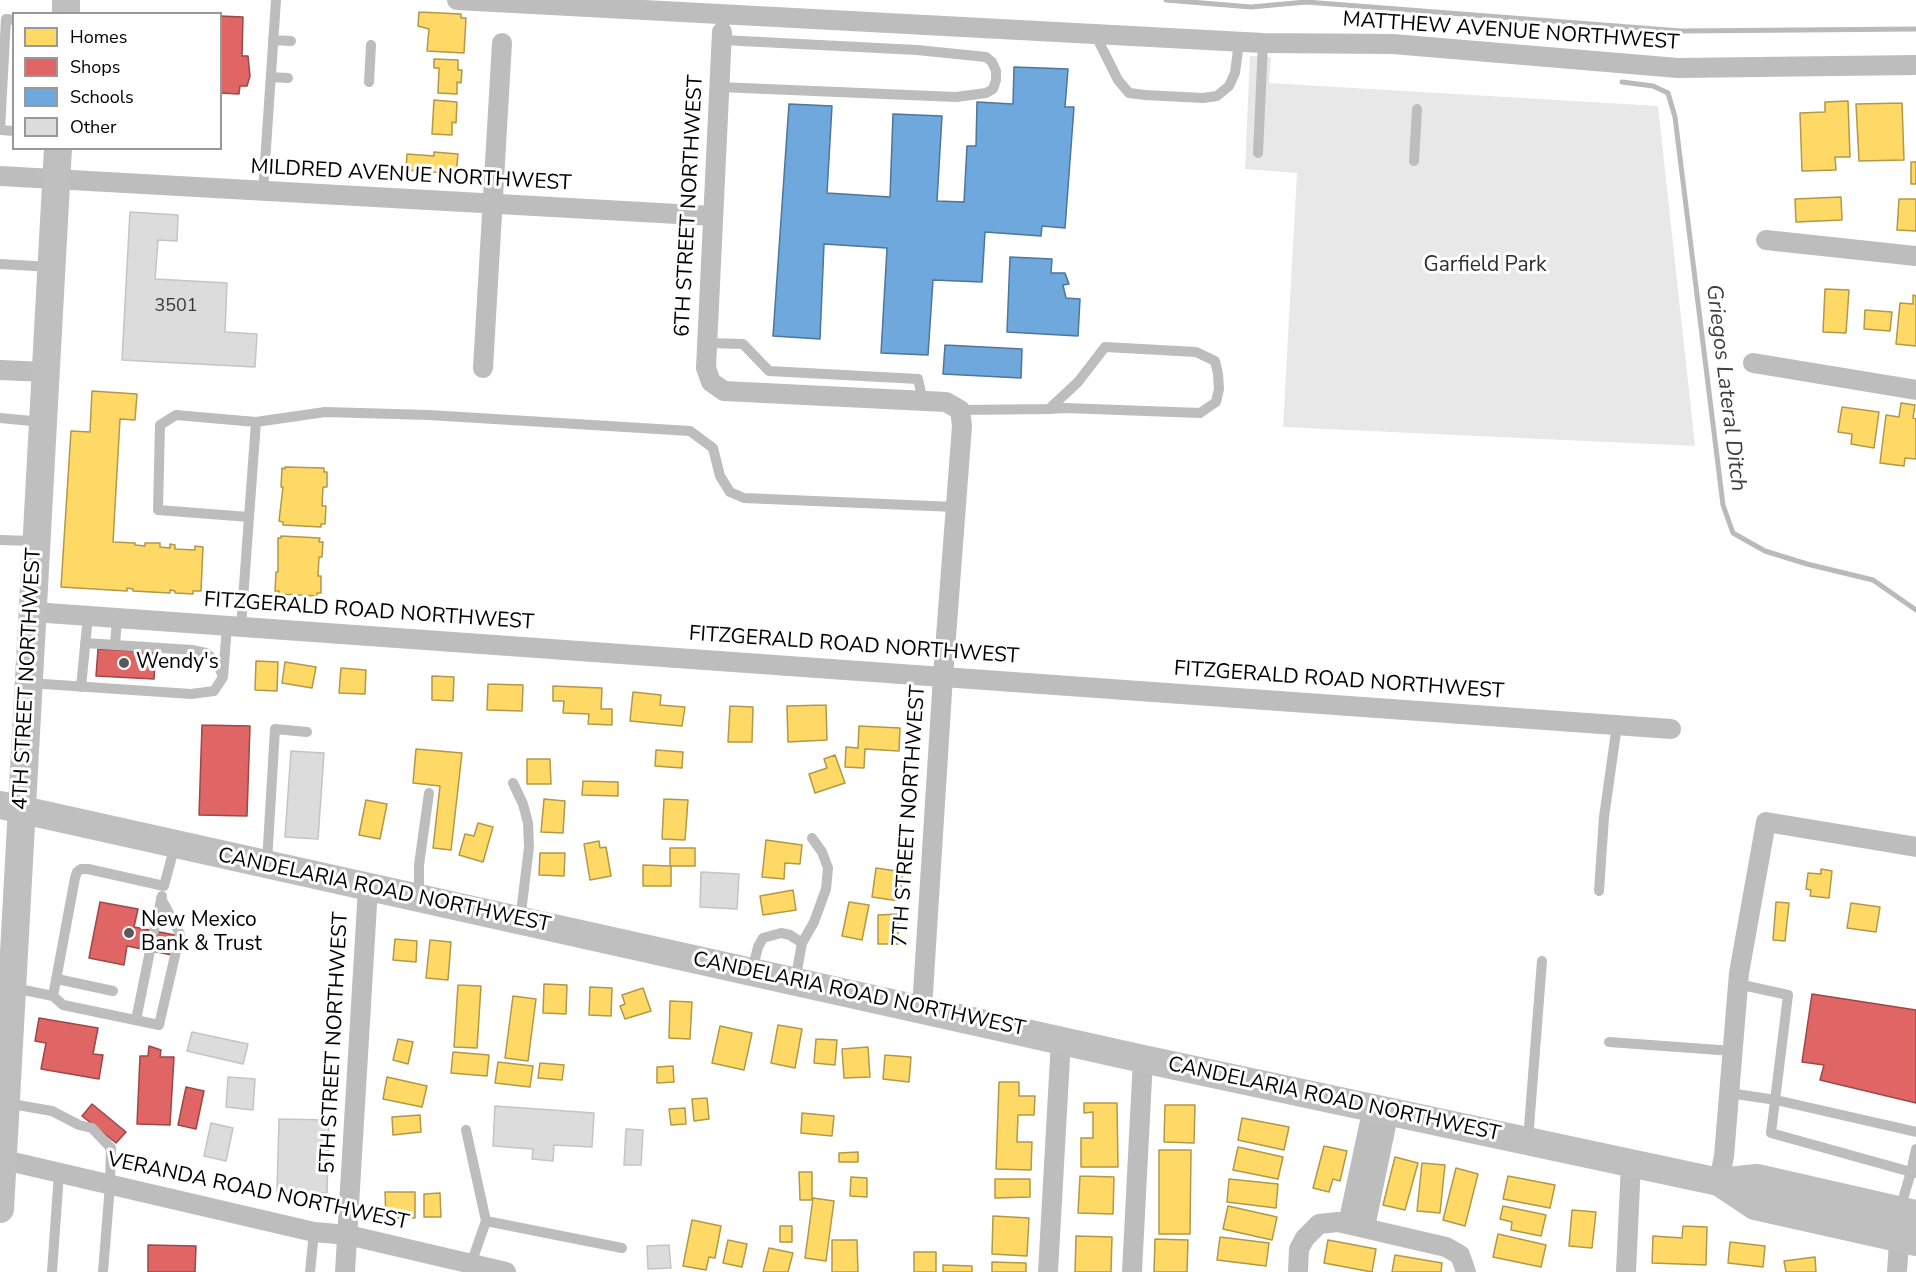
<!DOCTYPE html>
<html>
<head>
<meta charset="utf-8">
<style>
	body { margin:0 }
	#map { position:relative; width:1916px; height:1272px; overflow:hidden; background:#fff; font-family:"Nunito Sans",sans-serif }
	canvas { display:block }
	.legend { position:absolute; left:12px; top:12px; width:210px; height:138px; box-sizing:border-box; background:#fff; border:2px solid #999; margin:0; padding:8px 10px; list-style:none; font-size:18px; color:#000 }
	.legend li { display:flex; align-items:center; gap:12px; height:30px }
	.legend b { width:30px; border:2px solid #999 }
</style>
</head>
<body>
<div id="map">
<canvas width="1916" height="1272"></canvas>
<ul class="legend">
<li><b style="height:16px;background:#ffd966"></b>Homes</li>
<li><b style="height:16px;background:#e06666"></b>Shops</li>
<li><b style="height:16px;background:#6fa8dc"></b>Schools</li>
<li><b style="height:16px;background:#dcdcdc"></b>Other</li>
</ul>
</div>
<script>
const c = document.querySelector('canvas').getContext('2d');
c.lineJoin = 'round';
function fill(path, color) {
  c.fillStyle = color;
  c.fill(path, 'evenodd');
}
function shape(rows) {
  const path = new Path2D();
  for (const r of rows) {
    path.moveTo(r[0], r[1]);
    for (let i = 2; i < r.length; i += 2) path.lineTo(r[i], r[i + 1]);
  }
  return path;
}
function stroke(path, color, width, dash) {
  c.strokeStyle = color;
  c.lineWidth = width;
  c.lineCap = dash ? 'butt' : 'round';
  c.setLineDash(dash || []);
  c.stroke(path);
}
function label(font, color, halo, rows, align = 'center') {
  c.font = font + ' "Nunito Sans",sans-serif';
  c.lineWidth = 6;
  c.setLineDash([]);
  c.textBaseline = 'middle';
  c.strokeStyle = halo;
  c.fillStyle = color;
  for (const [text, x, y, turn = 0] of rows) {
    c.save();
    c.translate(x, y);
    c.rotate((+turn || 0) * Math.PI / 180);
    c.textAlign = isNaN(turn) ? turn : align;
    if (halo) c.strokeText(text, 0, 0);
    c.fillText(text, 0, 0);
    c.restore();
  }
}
fill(shape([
	[1250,56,1271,57,1269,83,1658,106,1695,446,1283,427,1297,173,1245,169]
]), '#e8e8e8');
const homes = shape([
	[419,12,461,14,461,18,466,18,464,53,427,51,429,29,418,26,419,12],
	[434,59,458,60,458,70,462,70,461,83,457,82,457,94,438,93,439,68,434,68,434,59],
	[434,100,457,102,456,123,452,122,452,135,432,134,434,100],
	[1848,101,1850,157,1835,157,1836,170,1802,171,1800,113,1825,112,1825,102,1848,101],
	[1902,103,1904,160,1859,161,1856,104,1902,103],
	[434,152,458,154,456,174,406,170,407,154,434,156,434,152],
	[1911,162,1916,162,1916,184,1911,184,1911,162],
	[1841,197,1842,220,1796,222,1795,199,1841,197],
	[1899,199,1916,199,1916,231,1897,230,1899,199],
	[1825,289,1849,290,1846,333,1823,332,1825,289],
	[1913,295,1916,296,1916,346,1896,344,1900,303,1913,304,1913,295],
	[1865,310,1892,312,1890,331,1864,329,1865,310],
	[92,391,137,394,135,420,120,419,113,542,135,543,135,545,145,546,145,543,160,543,160,547,170,548,170,544,175,545,175,549,195,550,195,546,203,547,201,591,193,591,193,594,175,593,175,591,170,590,170,593,133,591,133,589,127,588,127,591,61,587,71,431,90,432,92,391],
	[1901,403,1915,405,1913,418,1916,419,1916,459,1905,458,1904,466,1880,463,1886,415,1899,417,1901,403],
	[1842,407,1879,412,1874,448,1851,444,1852,434,1838,432,1842,407],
	[285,467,324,468,324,472,327,472,327,487,323,487,322,506,326,506,325,524,321,524,321,527,283,525,283,522,279,521,283,487,281,487,282,468,285,469,285,467],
	[281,536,320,538,319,542,323,542,322,557,319,557,318,576,321,576,321,593,317,593,317,596,279,594,279,591,275,591,276,572,278,572,278,538,281,538,281,536],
	[256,661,278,662,277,691,255,690,256,661],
	[285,662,316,667,312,688,282,683,285,662],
	[341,668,366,670,365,694,339,693,341,668],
	[432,676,454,677,453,701,432,700,432,676],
	[488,684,523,685,522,711,487,710,488,684],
	[553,686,602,688,601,709,612,709,612,725,588,724,589,714,563,713,564,701,553,701,553,686],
	[633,692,661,695,660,705,685,707,682,726,630,721,633,692],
	[826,705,827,740,788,742,787,706,826,705],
	[730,706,753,707,752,742,728,742,730,706],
	[859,726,900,728,899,751,865,749,864,768,845,767,846,747,858,748,859,726],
	[416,749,462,753,451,850,433,848,440,786,413,783,416,749],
	[656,750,683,752,682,768,655,766,656,750],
	[835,755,845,783,815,793,809,774,827,768,824,759,835,755],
	[527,759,550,759,551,784,527,784,527,759],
	[583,781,618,782,618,796,582,795,583,781],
	[544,799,565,801,563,833,541,832,544,799],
	[664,799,688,800,685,840,662,839,664,799],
	[366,800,387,804,380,839,359,835,366,800],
	[478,823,493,827,483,862,459,855,465,834,474,836,478,823],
	[766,840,802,845,800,864,785,863,784,879,762,877,766,840],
	[599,841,600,848,606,847,611,876,590,880,584,844,599,841],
	[670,848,695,848,695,866,671,866,671,886,643,886,643,865,670,866,670,848],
	[540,853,565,853,564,876,539,875,540,853],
	[876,868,903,872,899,901,872,897,876,868],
	[1821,869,1832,871,1829,898,1810,896,1811,890,1806,889,1808,873,1821,874,1821,869],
	[793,890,796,910,763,915,760,896,793,890],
	[849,902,869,905,862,940,842,936,849,902],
	[1776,902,1789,903,1785,941,1773,940,1776,902],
	[1851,903,1880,907,1876,932,1847,928,1851,903],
	[898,914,898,944,878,944,878,915,898,914],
	[395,939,417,941,416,962,393,960,395,939],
	[430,940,451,942,448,980,426,978,430,940],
	[544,984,567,985,566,1014,543,1013,544,984],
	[458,985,481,986,477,1048,454,1047,458,985],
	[590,987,612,988,611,1016,589,1015,590,987],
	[643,988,651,1011,625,1019,620,1006,625,1004,622,995,643,988],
	[513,996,536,999,528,1061,505,1058,513,996],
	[670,1001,692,1002,690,1039,669,1038,670,1001],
	[778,1025,802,1029,795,1068,771,1063,778,1025],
	[720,1026,752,1033,744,1070,712,1063,720,1026],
	[398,1039,413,1042,408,1064,393,1060,398,1039],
	[816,1039,837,1040,835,1065,814,1063,816,1039],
	[868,1047,870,1077,844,1078,842,1049,868,1047],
	[453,1052,489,1055,487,1076,451,1073,453,1052],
	[885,1055,911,1057,909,1082,883,1079,885,1055],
	[498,1062,533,1066,530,1087,495,1083,498,1062],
	[540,1063,564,1065,562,1080,538,1078,540,1063],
	[673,1066,674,1082,657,1083,657,1067,673,1066],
	[387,1077,427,1086,422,1107,383,1099,387,1077],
	[999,1082,1019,1082,1019,1096,1035,1096,1034,1115,1018,1115,1017,1142,1032,1142,1031,1170,996,1169,999,1082],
	[707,1098,709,1119,694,1121,692,1099,707,1098],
	[1084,1103,1117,1103,1118,1167,1081,1167,1081,1138,1093,1138,1093,1112,1084,1113,1084,1103],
	[1165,1105,1195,1105,1194,1143,1164,1142,1165,1105],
	[685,1108,686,1124,671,1125,669,1109,685,1108],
	[802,1113,834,1116,832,1136,801,1133,802,1113],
	[420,1115,421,1132,393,1135,392,1117,420,1115],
	[1242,1118,1289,1127,1284,1150,1238,1140,1242,1118],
	[1324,1146,1347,1151,1340,1181,1333,1179,1329,1192,1313,1188,1324,1146],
	[1238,1147,1283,1157,1278,1179,1233,1170,1238,1147],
	[1159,1150,1191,1150,1190,1234,1159,1234,1159,1150],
	[858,1152,858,1162,839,1162,839,1153,858,1152],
	[1395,1157,1418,1163,1405,1210,1383,1205,1395,1157],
	[1422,1163,1445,1165,1440,1213,1417,1211,1422,1163],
	[1456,1168,1478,1174,1465,1226,1443,1220,1456,1168],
	[799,1172,812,1172,812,1200,800,1200,799,1172],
	[1080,1176,1114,1177,1113,1214,1078,1213,1080,1176],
	[1508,1176,1555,1185,1550,1208,1503,1199,1508,1176],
	[851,1177,867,1178,867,1197,850,1196,851,1177],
	[995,1179,1030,1179,1030,1197,995,1198,995,1179],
	[1229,1179,1278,1184,1276,1208,1227,1202,1229,1179],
	[385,1192,415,1192,415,1218,386,1218,385,1192],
	[440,1193,441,1217,424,1217,424,1194,440,1193],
	[813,1198,834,1201,826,1261,805,1258,813,1198],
	[1228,1206,1277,1217,1272,1240,1223,1229,1228,1206],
	[1503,1206,1546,1215,1541,1236,1511,1230,1512,1222,1500,1219,1503,1206],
	[1572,1210,1596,1212,1592,1248,1569,1246,1572,1210],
	[993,1216,1029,1218,1027,1256,992,1254,993,1216],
	[692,1220,721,1226,715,1258,709,1257,706,1270,683,1266,692,1220],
	[780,1226,792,1226,792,1242,780,1242,780,1226],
	[1683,1226,1707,1227,1706,1265,1652,1263,1653,1236,1682,1238,1683,1226],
	[1498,1234,1546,1245,1541,1267,1493,1257,1498,1234],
	[1076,1236,1112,1237,1111,1272,1075,1272,1076,1236],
	[1220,1237,1269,1243,1266,1266,1217,1260,1220,1237],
	[1155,1239,1188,1240,1187,1272,1154,1272,1155,1239],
	[728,1240,747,1244,742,1267,723,1263,728,1240],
	[832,1240,857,1240,858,1272,832,1272,832,1240],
	[1328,1240,1376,1249,1372,1272,1324,1263,1328,1240],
	[1730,1242,1765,1246,1763,1267,1728,1263,1730,1242],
	[769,1248,793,1253,788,1272,763,1272,769,1248],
	[914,1252,936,1252,936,1272,914,1272,914,1252],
	[1395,1255,1442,1263,1441,1272,1392,1272,1395,1255],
	[1815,1257,1816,1272,1786,1272,1784,1261,1815,1257],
	[992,1262,1026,1263,1026,1272,992,1272,992,1262],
	[943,1265,972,1266,972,1272,943,1272,943,1265]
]);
fill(homes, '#ffd966');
stroke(homes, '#b29847', 1.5);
const shops = shape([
	[220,16,243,17,242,56,248,56,250,76,247,86,240,86,239,94,220,93,220,16],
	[98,649,156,652,154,679,96,676,98,649],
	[202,725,250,726,247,816,199,815,202,725],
	[100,902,138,909,134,927,175,935,172,955,127,946,124,965,89,958,100,902],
	[1812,994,1916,1010,1916,1103,1820,1080,1824,1065,1802,1062,1812,994],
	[39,1018,98,1028,93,1054,103,1055,99,1079,41,1069,46,1043,35,1041,39,1018],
	[149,1046,161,1050,160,1057,174,1057,170,1125,137,1124,140,1056,148,1056,149,1046],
	[186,1087,204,1091,196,1129,178,1125,186,1087],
	[92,1104,126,1132,116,1143,82,1116,92,1104],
	[148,1245,196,1246,195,1272,148,1272,148,1245]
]);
fill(shops, '#e06666');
stroke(shops, '#9d4747', 1.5);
const schools = shape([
	[1014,67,1068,69,1065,107,1074,107,1065,228,1042,226,1041,236,985,232,982,282,933,280,928,355,881,353,887,248,824,244,820,339,773,336,789,104,832,106,827,193,890,197,893,114,942,116,937,201,964,202,967,146,976,146,977,102,1013,104,1014,67],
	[1010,257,1052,259,1051,273,1065,273,1069,284,1063,285,1066,298,1080,299,1078,336,1007,332,1010,257],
	[945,345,1022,349,1021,378,943,374,945,345]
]);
fill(schools, '#6fa8dc');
stroke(schools, '#4e769a', 1.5);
stroke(shape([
	[1166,0,1251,7,1306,2,1681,31,1916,29],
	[1622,82,1653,86,1668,93,1675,117,1723,505,1733,533,1765,551,1807,564,1873,580,1916,610]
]), '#bababa', 5);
const building = shape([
	[130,212,178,215,177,241,158,240,155,279,227,283,225,332,257,334,255,367,122,360,130,212],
	[291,751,324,753,318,839,285,837,291,751],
	[701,872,739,874,737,909,700,907,701,872],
	[192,1032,248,1044,243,1064,187,1051,192,1032],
	[228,1077,255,1079,253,1110,226,1107,228,1077],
	[495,1106,594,1113,592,1147,554,1145,553,1161,532,1159,533,1149,493,1146,495,1106],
	[279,1119,329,1120,327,1193,277,1192,279,1119],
	[211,1123,233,1128,226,1161,204,1156,211,1123],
	[626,1129,643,1130,641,1165,624,1165,626,1129],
	[669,1245,671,1268,648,1269,647,1246,669,1245]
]);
fill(building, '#dcdcdc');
stroke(building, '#c4c4c4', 1.5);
stroke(shape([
	[14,20,6,19,0,130,14,131],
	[1095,34,1118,80,1129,93,1145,95,1203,98,1217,96,1229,86,1235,73,1239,42],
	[273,40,291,41],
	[271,77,288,78],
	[369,82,371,45],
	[719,87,956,97,986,93,993,89,996,80,996,71,992,62,986,57,917,50,722,40],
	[1258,153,1263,43],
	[1414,161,1417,109],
	[263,192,276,0],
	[0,264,51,267],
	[707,343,743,344,769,371,918,379,923,401],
	[960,410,1049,409,1065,408,1200,413,1216,402,1219,389,1218,374,1215,361,1196,352,1105,347,1078,382,1049,409],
	[0,418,42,422],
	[256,422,325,412,429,415,690,431,713,448,720,476,730,492,744,498,955,507],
	[0,540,35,541],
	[241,627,249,517,256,422,176,415,160,425,158,510,249,517],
	[85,643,192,650,206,653,217,662,222,674],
	[115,645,117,619],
	[29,683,191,694,214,691,223,677,227,626],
	[81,687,88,616],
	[513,783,523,804,528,823,529,847,520,921],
	[267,862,275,729,307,732],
	[1599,891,1604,817,1617,725],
	[419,896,419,865,429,793],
	[154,931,162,896],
	[752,971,758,947,763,938,781,933,790,935,802,943],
	[57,979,113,991],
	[795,981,802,943,814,922,826,889,828,868,822,852,812,838],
	[1738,984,1788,995,1771,1133,1911,1172,1900,1209],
	[14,988,53,996,75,878,77,872,81,869,88,869,164,886,175,845],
	[53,996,63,1005,159,1025,180,934,161,898],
	[136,1020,150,951],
	[1609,1042,1733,1051],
	[1729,1093,1776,1100,1916,1132],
	[6,1103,52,1111,79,1125,92,1128,111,1148,110,1185,103,1272],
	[466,1130,486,1221],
	[1528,1140,1542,961],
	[1916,1173,1911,1172,1916,1149],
	[471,1264,486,1221,622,1248],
	[52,1272,59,1173],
	[310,1272,314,1232]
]), '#bdbdbd', 10);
stroke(shape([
	[457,0,1263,43,1393,44,1678,68,1916,65],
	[722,32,706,368,711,382,724,391,946,402,960,410,962,426,943,676,922,1009],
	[0,176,713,216],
	[1766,240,1916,256],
	[1753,363,1916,390],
	[483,368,502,43],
	[0,370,45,372],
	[33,612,1671,729],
	[0,1159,314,1232,348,1235,506,1272],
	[1719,1182,1724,1156,1739,973,1766,822,1916,847],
	[1348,1224,1373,1107],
	[1365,1227,1389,1111],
	[345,1272,368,888],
	[1048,1272,1061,1040],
	[1132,1272,1143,1059],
	[1298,1272,1299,1249,1305,1238,1319,1224,1338,1222,1446,1247,1460,1255,1466,1272],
	[1626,1272,1631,1163],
	[1897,1272,1900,1228]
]), '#bdbdbd', 20);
stroke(shape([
	[66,14,66,0],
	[0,805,1143,1059,1719,1182,1757,1178,1916,1214],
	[1719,1182,1755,1206,1916,1242],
	[0,1209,58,148]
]), '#bfbfbf', 28);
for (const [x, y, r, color] of [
	[124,663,6,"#595959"],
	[129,933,6,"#595959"]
]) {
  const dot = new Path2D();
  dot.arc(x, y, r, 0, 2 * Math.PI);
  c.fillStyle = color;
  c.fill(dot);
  stroke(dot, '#fff', 2);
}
label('18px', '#373737', null, [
	["3501",176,307]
]);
label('21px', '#000', '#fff', [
	["MATTHEW AVENUE NORTHWEST",1511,32,4],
	["MILDRED AVENUE NORTHWEST",411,176,3],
	["6TH STREET NORTHWEST",690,206,-87],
	["FITZGERALD ROAD NORTHWEST",369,612,4],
	["FITZGERALD ROAD NORTHWEST",854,646,4],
	["4TH STREET NORTHWEST",28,679,-87],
	["FITZGERALD ROAD NORTHWEST",1339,681,4],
	["7TH STREET NORTHWEST",910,816,-86],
	["CANDELARIA ROAD NORTHWEST",384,891,12],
	["CANDELARIA ROAD NORTHWEST",859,995,12],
	["5TH STREET NORTHWEST",335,1043,-87],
	["CANDELARIA ROAD NORTHWEST",1334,1100,12],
	["VERANDA ROAD NORTHWEST",258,1192,12]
]);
label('21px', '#2d2d2d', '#fff', [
	["Garfield Park",1485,266]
]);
label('21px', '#000', '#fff', [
	["Wendy's",136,663],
	["New Mexico",141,921],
	["Bank & Trust",141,945]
], 'left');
label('italic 22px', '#3e3e3e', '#fff', [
	["Griegos Lateral Ditch",1725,388,83]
]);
</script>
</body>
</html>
